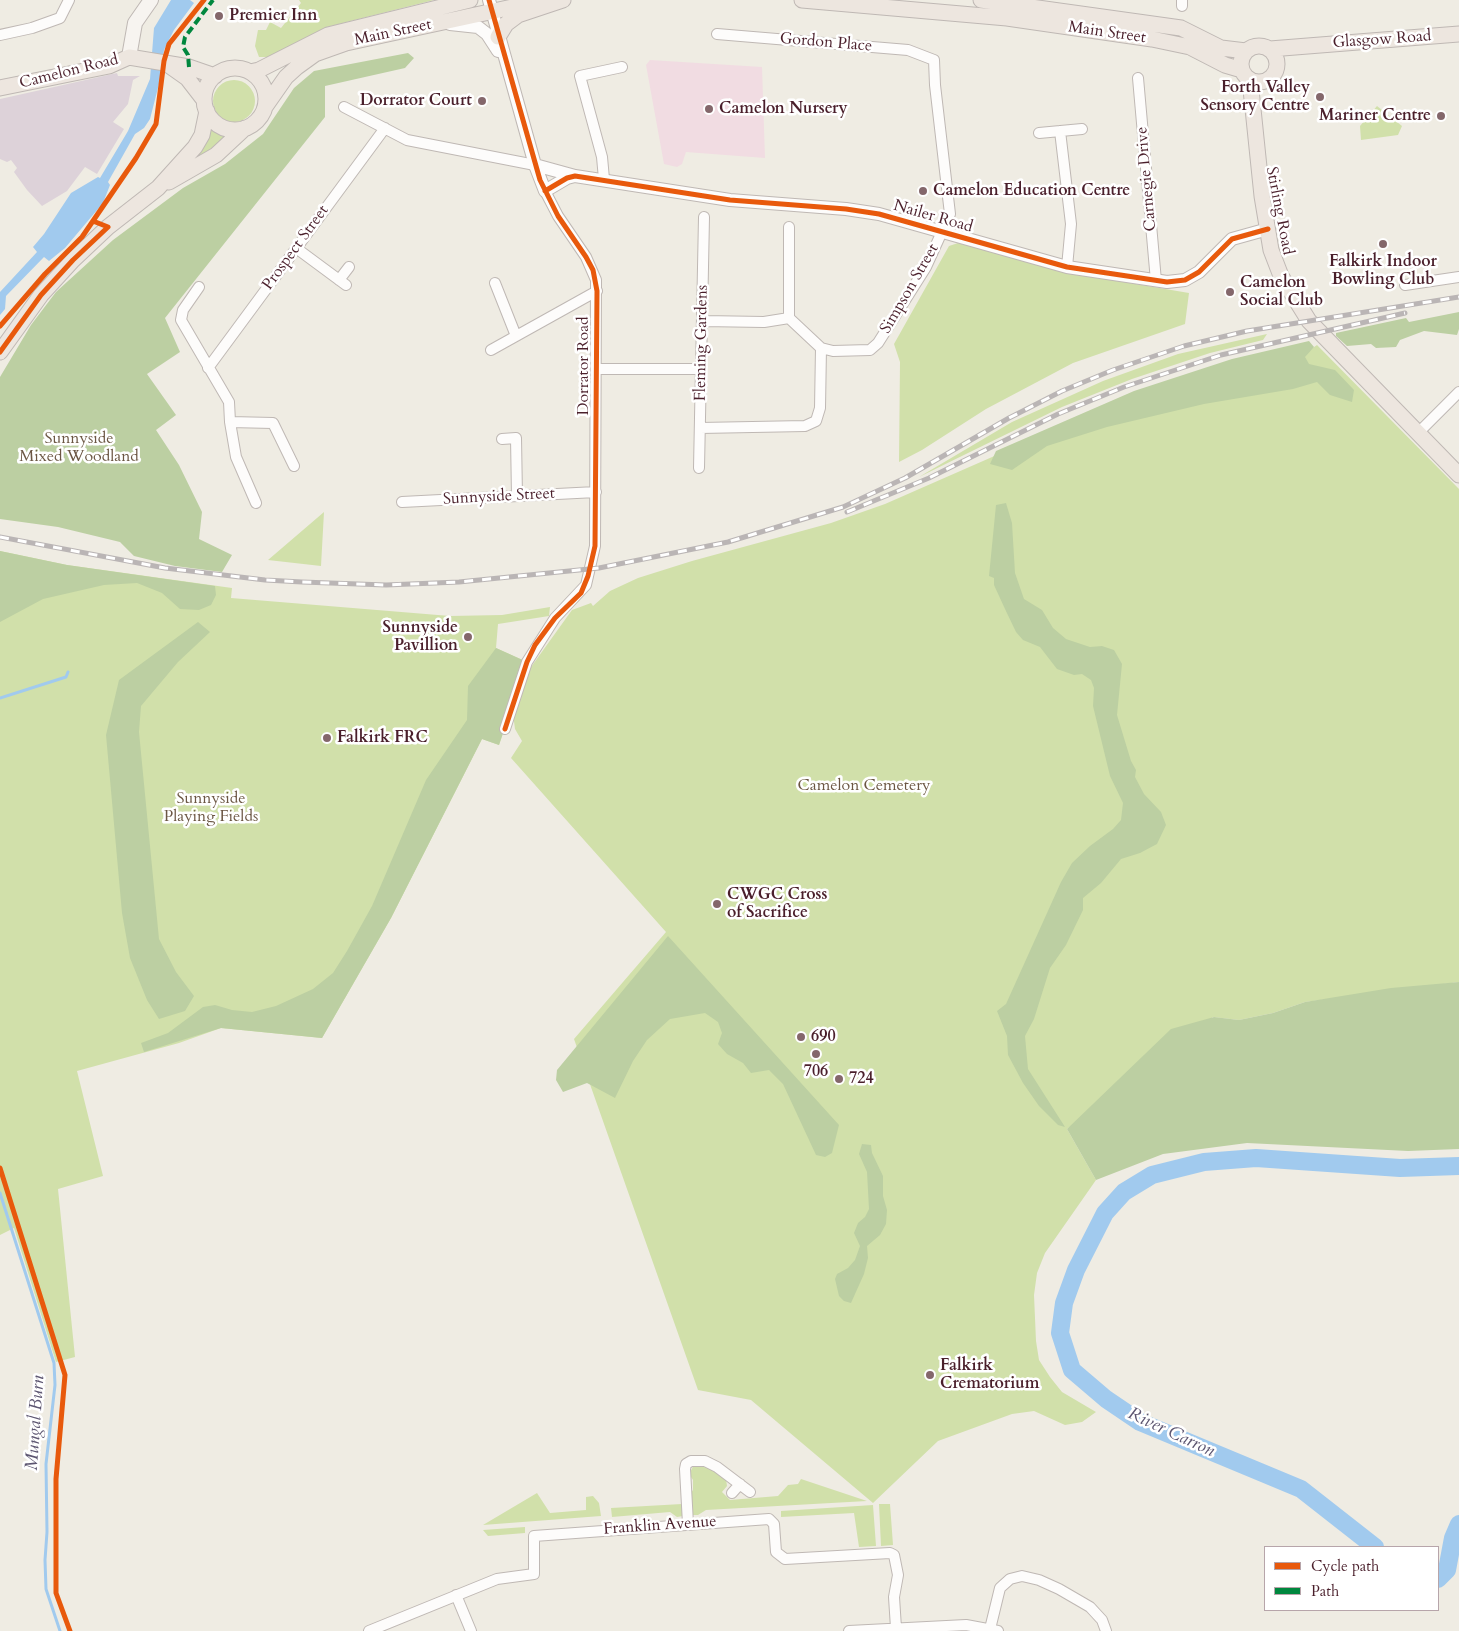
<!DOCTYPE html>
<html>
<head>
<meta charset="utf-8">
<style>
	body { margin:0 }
	#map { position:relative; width:1459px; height:1631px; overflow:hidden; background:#efece3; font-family:Cardo,serif }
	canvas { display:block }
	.legend { position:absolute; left:1264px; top:1546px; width:175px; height:65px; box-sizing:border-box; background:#fff; border:1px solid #b7a5aa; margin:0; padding:6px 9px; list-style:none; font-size:15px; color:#4a1f2b }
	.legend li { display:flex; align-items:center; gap:10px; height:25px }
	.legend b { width:25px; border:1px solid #b7a5aa }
</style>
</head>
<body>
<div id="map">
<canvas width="1459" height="1631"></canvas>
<ul class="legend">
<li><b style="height:6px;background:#e8590c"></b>Cycle path</li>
<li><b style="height:6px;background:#00873e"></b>Path</li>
</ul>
</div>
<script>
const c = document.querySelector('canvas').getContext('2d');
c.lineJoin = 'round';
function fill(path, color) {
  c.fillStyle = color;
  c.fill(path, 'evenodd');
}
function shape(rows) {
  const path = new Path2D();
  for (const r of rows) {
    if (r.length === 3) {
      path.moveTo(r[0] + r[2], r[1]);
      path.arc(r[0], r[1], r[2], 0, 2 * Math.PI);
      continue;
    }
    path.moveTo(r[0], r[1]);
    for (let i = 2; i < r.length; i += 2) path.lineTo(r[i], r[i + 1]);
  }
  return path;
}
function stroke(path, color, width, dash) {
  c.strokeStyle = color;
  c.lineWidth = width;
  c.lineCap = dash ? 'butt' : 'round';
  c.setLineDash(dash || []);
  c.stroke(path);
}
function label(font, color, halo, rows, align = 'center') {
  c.font = font + ' Cardo,serif';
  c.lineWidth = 5;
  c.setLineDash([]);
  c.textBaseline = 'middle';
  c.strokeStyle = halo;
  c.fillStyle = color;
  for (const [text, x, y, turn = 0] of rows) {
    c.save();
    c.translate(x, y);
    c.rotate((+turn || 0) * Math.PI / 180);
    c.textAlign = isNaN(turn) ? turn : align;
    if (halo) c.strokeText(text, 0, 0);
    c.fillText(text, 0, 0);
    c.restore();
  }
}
fill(shape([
	[650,60,762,67,765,158,686,152,682,164,677,167,664,164,646,65]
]), '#f1dce2');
fill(shape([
	[117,73,118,76,140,76,133,80,128,104,113,122,124,129,97,174,85,167,67,191,42,206,27,190,14,172,17,168,11,160,7,162,0,159,0,99]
]), '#ddd2d9');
fill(shape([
	[299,0,434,0,327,27,271,57,259,57,255,46,258,30,266,30,270,22,281,28,301,3],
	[234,101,21],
	[1377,106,1402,126,1398,135,1361,140,1360,126],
	[211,127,227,134,220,145,185,167,206,144],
	[958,243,1065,272,1189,293,1185,324,1073,363,986,409,922,450,899,462,900,362,894,344,949,246],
	[1267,334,1263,340,1210,353,1132,379,1062,407,919,477,1012,422,1103,381,1178,354],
	[1317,345,1459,489,1459,982,1305,1002,1273,1013,1239,1020,1213,1017,1067,1129,1096,1180,1045,1253,1037,1273,1034,1295,1036,1341,1039,1360,1050,1377,1062,1392,1096,1412,1082,1422,1065,1425,1034,1411,1012,1414,938,1441,873,1503,751,1400,698,1390,574,1039,666,932,511,758,522,741,515,729,513,714,531,667,572,610,591,603,593,606,610,591,638,578,692,561,831,523,885,504,1040,436,1294,361],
	[324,512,321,566,268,560],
	[0,551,67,565,232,588,231,598,450,616,502,615,550,607,549,616,498,624,496,648,527,662,499,745,482,739,391,918,322,1038,221,1028,179,1043,77,1071,103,1176,58,1189,75,1357,56,1362,14,1228,0,1235],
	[694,1465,713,1469,726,1479,727,1486,722,1492,730,1500,778,1496,788,1485,798,1484,801,1479,867,1501,706,1510,698,1515,692,1515,690,1494,693,1490,693,1480,689,1474],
	[537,1493,550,1513,586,1510,586,1497,593,1496,599,1503,601,1516,483,1525],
	[682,1504,683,1516,677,1517,670,1512,612,1517,611,1508],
	[879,1504,890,1504,893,1545,881,1546],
	[873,1505,876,1546,859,1547,854,1513,781,1517,781,1511],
	[525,1527,525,1533,488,1536,483,1530]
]), '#d1e0aa');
fill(shape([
	[408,53,414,58,405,68,325,86,325,117,165,318,180,352,147,374,176,415,156,430,179,465,202,512,199,539,232,555,222,572,175,566,134,556,120,542,58,527,0,519,0,377,31,325,56,292,113,240,183,188,225,164,263,134,294,88,314,71],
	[1459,312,1459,329,1457,335,1424,331,1400,340,1396,347,1376,348,1371,344,1347,346,1336,336,1336,333,1406,318,1409,322],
	[1309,341,1314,347,1305,357,1309,364,1335,370,1354,390,1352,402,1330,395,1317,382,1293,389,1204,404,1107,427,1047,446,1012,470,990,464,996,451,1134,391,1232,359],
	[1006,503,1012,523,1015,573,1024,599,1042,610,1053,628,1066,639,1090,647,1102,646,1114,650,1122,664,1117,715,1131,761,1136,770,1135,777,1144,794,1161,812,1166,825,1157,844,1140,853,1121,859,1101,883,1083,898,1083,910,1066,945,1050,968,1034,1019,1025,1036,1028,1069,1065,1127,1058,1125,1039,1106,1023,1083,1008,1055,1007,1036,997,1011,1006,1004,1061,882,1072,863,1090,846,1113,829,1121,820,1123,803,1110,776,1093,706,1094,688,1091,680,1082,674,1074,675,1057,669,1040,647,1023,640,1016,632,1005,609,994,585,994,578,989,576,996,505],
	[0,551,67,565,215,586,216,595,211,605,199,610,180,609,162,593,137,583,104,585,43,599,0,622],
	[198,622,210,632,178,662,141,706,139,732,159,939,176,972,194,996,185,1011,159,1019,147,1000,130,958,122,913,106,735,119,680],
	[496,648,527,662,499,745,482,739,391,918,322,1038,221,1028,144,1052,141,1043,168,1033,203,1007,215,1005,232,1010,252,1012,276,1006,313,989,333,973,347,951,372,906,426,780,467,720,468,686],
	[668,936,839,1125,832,1153,825,1157,816,1155,783,1084,769,1070,751,1073,743,1063,727,1054,718,1044,722,1033,718,1022,705,1013,670,1019,647,1040,633,1061,615,1098,587,1083,563,1092,556,1080,557,1070],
	[1459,982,1459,1149,1408,1151,1247,1143,1163,1154,1096,1180,1067,1129,1171,1029,1214,1017,1239,1020,1273,1013,1305,1002,1391,988],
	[862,1144,871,1145,872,1153,883,1176,883,1196,887,1210,886,1224,880,1235,867,1246,868,1258,864,1274,851,1303,844,1301,839,1296,835,1279,837,1274,848,1268,855,1260,860,1246,854,1233,858,1223,865,1217,869,1209,867,1172,859,1154]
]), '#bccfa2');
fill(shape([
	[171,0,190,0,194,3,174,30,164,50,160,80,150,119,144,128,135,134,108,182,110,185,103,203,65,248,49,261,44,257,6,296,5,309,0,315,0,292,37,252,33,247,44,234,71,193,98,177,100,178,128,131,150,79,154,28]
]), '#a1caee');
stroke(shape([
	[0,698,66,677,68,672],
	[0,1193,54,1363,55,1385,46,1464,47,1532,45,1560,46,1589,60,1631]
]), '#a1caee', 3);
stroke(shape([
	[1375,1547,1301,1489,1140,1422,1106,1399,1072,1370,1060,1333,1064,1303,1076,1270,1105,1213,1124,1192,1152,1175,1204,1162,1256,1158,1400,1168,1459,1166],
	[1438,1579,1447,1570,1453,1538,1459,1524]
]), '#a1caee', 18);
const minor = shape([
	[1182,6,1182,0],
	[717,34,908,50,934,60,935,85,950,214,926,267,878,343,870,350,833,351,821,348],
	[0,35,32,28,60,18,69,0],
	[1138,78,1156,281],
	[344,107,407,140,535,165],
	[1060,131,1071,224,1067,267],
	[1039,133,1082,129],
	[604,179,602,157,580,76,622,67],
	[789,227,789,318],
	[296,248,346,285],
	[339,280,349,267],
	[495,283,516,336],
	[1405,285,1459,277],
	[199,287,183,310,181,320,229,402,230,422,236,457,256,503],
	[491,350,597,291],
	[208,368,385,128],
	[596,369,700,369],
	[230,422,273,423,294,466],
	[700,428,805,426,816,421,820,408,821,348,789,318,764,322,703,321],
	[1417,434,1459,392],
	[502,439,516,438,517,496],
	[699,468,704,217],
	[402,502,596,492],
	[505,729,527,662,555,618,586,585,595,546,596,280,586,257,558,216,545,191],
	[732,1493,740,1484],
	[688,1524,685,1469,686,1464,691,1461,705,1461,717,1467,750,1492],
	[456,1595,471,1631],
	[990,1629,1000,1588,1010,1579,1022,1576,1039,1580,1059,1589,1090,1607,1102,1620,1106,1631],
	[369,1631,497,1579,534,1574,534,1536,769,1519,774,1524,776,1552,785,1559,890,1553,894,1555,898,1575,894,1597,896,1628],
	[849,1631,966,1625,998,1631]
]);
const tertiary = shape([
	[489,0,535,165,545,191,567,178,575,176,730,200,846,209,879,214,1067,267,1167,282,1185,280,1199,272,1232,239,1268,229],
	[450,24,478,27,487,34,498,51],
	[535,165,575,176]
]);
const secondary = shape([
	[129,57,135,23,151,0]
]);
const primary = shape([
	[802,0,1007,18,1152,39,1190,47,1225,65,1242,70],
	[981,0,1181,28,1221,48,1246,51],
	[498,37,506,24,518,15,563,0],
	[1259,64,18],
	[1270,49,1459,34],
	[170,66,187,78,204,100],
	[235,99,31],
	[250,72,259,70,328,35,470,0],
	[1250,80,1262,196,1271,250,1281,276,1309,321,1459,475],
	[0,88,109,66,129,57,189,67,215,76],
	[265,107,286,77,297,67,315,54,329,49,346,43,545,0],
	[169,182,216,155,245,128],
	[0,352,41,295,73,260,108,227,158,188,195,147,202,135,207,111]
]);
stroke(minor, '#bfb8b4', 12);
stroke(tertiary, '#bfb8b4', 14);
stroke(secondary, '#bfb8b4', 16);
stroke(primary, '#bfb8b4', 17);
stroke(minor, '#fdfcfb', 10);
stroke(tertiary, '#fdfcfb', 12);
stroke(secondary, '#f7f4f0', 14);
stroke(primary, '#ede6df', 15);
const rail = shape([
	[847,512,929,478,1058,414,1124,387,1221,355,1405,313],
	[0,537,165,568,265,580,302,582,386,585,459,582,599,568,728,542,843,507,905,478,1009,418,1062,391,1113,370,1184,346,1247,331,1459,297]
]);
stroke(rail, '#bab5b5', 5);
stroke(rail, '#fff', 3, [9]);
stroke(shape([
	[189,67,188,55,183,47,185,37,213,0]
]), '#00873e', 4, [8, 4]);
stroke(shape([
	[489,0,540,180,558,216,586,257,593,270,597,291,595,546,588,576,581,593,555,618,535,645,527,662,505,729],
	[545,191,567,178,575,176,730,200,846,209,879,214,1067,267,1167,282,1185,280,1199,272,1232,239,1268,229],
	[0,326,45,274,82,237,136,158,156,124,164,61,169,44,204,0],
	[0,352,41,295,73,260,108,227,93,221],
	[0,1168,65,1375,56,1479,56,1593,70,1631]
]), '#e8590c', 5);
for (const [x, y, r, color] of [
	[219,16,5,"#84676b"],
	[1320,97,5,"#84676b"],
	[482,101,5,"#84676b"],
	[709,109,5,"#84676b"],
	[1441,116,5,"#84676b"],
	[923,191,5,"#84676b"],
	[1383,244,5,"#84676b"],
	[1230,292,5,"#84676b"],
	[468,637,5,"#84676b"],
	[327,738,5,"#84676b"],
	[717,904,5,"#84676b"],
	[801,1037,5,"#84676b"],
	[816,1054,5,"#84676b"],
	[839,1079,5,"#84676b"],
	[930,1375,5,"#84676b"]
]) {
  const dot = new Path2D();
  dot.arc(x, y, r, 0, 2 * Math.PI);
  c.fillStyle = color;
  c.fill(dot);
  stroke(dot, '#fff', 2);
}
label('bold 16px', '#4a1f2b', '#fff', [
	["Premier Inn",229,16],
	["Forth Valley",1310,88,"right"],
	["Sensory Centre",1310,106,"right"],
	["Dorrator Court",472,101,"right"],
	["Camelon Nursery",719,109],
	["Mariner Centre",1431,116,"right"],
	["Camelon Education Centre",933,191],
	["Falkirk Indoor",1383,262,"center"],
	["Bowling Club",1383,280,"center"],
	["Camelon",1240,283],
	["Social Club",1240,301],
	["Sunnyside",458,628,"right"],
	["Pavillion",458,646,"right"],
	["Falkirk FRC",337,738],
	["CWGC Cross",727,895],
	["of Sacrifice",727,913],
	["690",811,1037],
	["706",816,1072,"center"],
	["724",849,1079],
	["Falkirk",940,1366],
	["Crematorium",940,1384]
], 'left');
label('16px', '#4a1f2b', '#fff', [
	["Main Street",393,33,-12],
	["Main Street",1107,33,8],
	["Glasgow Road",1382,40,-4],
	["Gordon Place",826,43,5],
	["Camelon Road",69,72,-14],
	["Carnegie Drive",1147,179,-95],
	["Stirling Road",1279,211,79],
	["Nailer Road",933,217,16],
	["Prospect Street",296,248,-54],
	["Simpson Street",910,289,-60],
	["Fleming Gardens",702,343,-89],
	["Dorrator Road",584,366,-90],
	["Sunnyside Street",499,497,-3],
	["Franklin Avenue",660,1526,-4]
]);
label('16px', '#6b5643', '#fff', [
	["Sunnyside",79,439],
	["Mixed Woodland",79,457],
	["Camelon Cemetery",864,786],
	["Sunnyside",211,799],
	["Playing Fields",211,817]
]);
label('italic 18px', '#5d5671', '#fff', [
	["Mungal Burn",36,1423,-86],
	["River Carron",1171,1433,25]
]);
</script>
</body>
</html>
